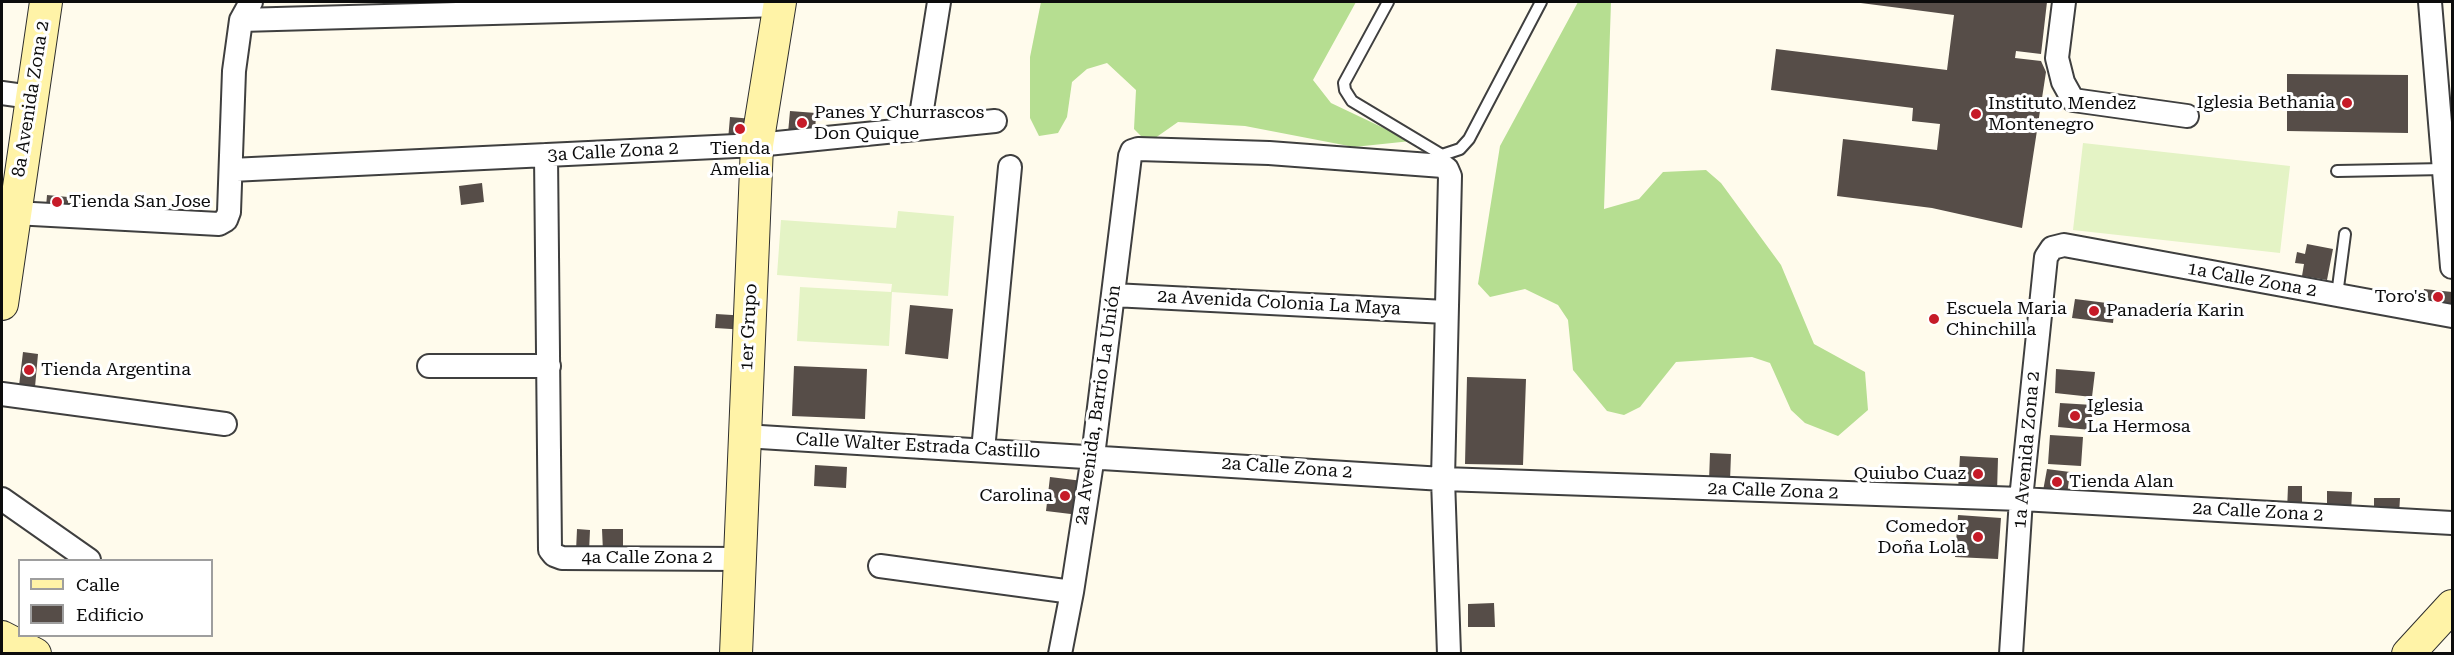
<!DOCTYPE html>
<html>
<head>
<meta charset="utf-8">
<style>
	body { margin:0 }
	#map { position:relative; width:2454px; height:655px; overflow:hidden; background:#fffbec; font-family:"Roboto Serif",serif }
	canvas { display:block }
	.frame { position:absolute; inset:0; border:3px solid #0c0c0c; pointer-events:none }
	.legend { position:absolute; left:18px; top:559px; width:195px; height:78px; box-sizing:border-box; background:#fff; border:2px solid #9e9e9e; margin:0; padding:8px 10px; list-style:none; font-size:18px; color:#0c0c0c }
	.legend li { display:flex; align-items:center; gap:12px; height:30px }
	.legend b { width:30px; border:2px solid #9e9e9e }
</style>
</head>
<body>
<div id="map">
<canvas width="2454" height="655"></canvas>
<div class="frame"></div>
<ul class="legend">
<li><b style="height:8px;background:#fff3a7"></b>Calle</li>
<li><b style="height:16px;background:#564d48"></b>Edificio</li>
</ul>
</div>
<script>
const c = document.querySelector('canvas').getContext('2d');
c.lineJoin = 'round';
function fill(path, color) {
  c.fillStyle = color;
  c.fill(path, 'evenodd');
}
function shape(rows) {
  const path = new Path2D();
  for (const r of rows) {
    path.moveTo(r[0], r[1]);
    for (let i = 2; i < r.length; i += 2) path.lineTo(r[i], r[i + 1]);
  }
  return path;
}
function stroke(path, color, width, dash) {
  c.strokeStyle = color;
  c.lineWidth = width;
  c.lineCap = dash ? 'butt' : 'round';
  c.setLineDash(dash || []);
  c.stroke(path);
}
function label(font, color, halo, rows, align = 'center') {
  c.font = font + ' "Roboto Serif",serif';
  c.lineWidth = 6;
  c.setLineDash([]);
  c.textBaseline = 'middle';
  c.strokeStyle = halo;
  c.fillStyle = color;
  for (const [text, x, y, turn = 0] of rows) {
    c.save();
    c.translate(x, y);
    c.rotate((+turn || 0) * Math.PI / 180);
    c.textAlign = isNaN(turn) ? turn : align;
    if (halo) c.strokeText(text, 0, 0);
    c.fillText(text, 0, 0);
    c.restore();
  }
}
fill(shape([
	[1041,2,1356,2,1313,80,1331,103,1411,141,1354,147,1245,126,1178,122,1148,143,1134,129,1136,90,1107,63,1087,69,1072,82,1067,117,1058,133,1039,136,1030,118,1030,57],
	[1578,2,1611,2,1604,209,1639,199,1663,172,1706,170,1721,183,1781,265,1814,344,1865,372,1868,410,1838,436,1805,423,1791,410,1770,363,1752,357,1676,362,1640,407,1624,415,1607,411,1573,370,1568,320,1558,305,1525,289,1490,297,1478,284,1500,146]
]), '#b6de91');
fill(shape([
	[2083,143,2290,166,2280,253,2073,230],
	[898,211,954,216,948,296,892,292,889,346,797,341,800,287,891,292,892,284,777,275,781,220,896,228]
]), '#e4f3c5');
fill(shape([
	[1853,2,2047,2,2041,54,2016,51,2015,58,2041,61,2046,72,2022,228,1932,208,1837,196,1843,139,1937,150,1940,124,1912,121,1913,108,1771,90,1776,49,1947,70,1954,15],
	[2287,74,2408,75,2408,133,2287,131],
	[790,111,816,113,815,135,788,133],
	[730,117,753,119,751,142,728,140],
	[482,183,484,202,461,205,459,186],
	[47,195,68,197,68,208,46,207],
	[2307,244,2333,249,2327,280,2302,276,2304,264,2295,263,2297,252,2305,254],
	[2424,289,2452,292,2452,305,2422,301],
	[2075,299,2115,304,2113,323,2072,318],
	[910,305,953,309,948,359,905,354],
	[716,314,748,316,747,330,715,328],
	[23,352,38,354,35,387,19,386],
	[794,366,867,369,865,419,792,416],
	[2056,369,2095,372,2092,397,2055,393],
	[1467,377,1526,379,1523,465,1465,464],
	[2060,403,2093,405,2091,430,2058,427],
	[2050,435,2083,437,2081,466,2048,464],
	[1710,453,1731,454,1730,481,1709,481],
	[1960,456,1998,458,1997,492,1958,490],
	[815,465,847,467,846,488,814,486],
	[2047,469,2070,472,2067,495,2043,491],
	[1050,477,1083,481,1079,515,1046,511],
	[2288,486,2302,486,2302,511,2287,511],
	[2327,491,2352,492,2351,513,2327,512],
	[2374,498,2400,498,2399,515,2374,515],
	[1958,515,2001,518,1998,559,1955,557],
	[577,529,590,530,589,552,576,551],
	[602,529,623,529,623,552,603,552],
	[1494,603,1495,627,1468,627,1468,604]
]), '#564d48');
const lane = shape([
	[1388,2,1344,83,1345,90,1352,101,1442,155,1460,149,1469,139,1541,2],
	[2337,171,2445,169],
	[2337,295,2345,234]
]);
const street = shape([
	[2064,2,2057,58,2063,82,2073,100,2187,116],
	[2430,2,2452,267],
	[241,20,780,5],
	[2,93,31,97],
	[919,128,939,2],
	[546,155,550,550,554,555,562,558,740,559],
	[231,170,757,145,995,121],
	[14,213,219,224,226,220,229,212,234,71,241,20,251,2],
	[1113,295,1446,312],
	[429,366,549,366],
	[2,394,225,424],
	[744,436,1443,479,2021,499,2452,523],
	[983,450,1010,167],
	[2,499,89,560],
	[880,566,1072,592],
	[1060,654,1072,592,1093,456,1130,156,1132,151,1138,149,1269,153,1443,166,1447,169,1450,176,1443,479,1449,654],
	[2011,654,2021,499,2046,257,2052,248,2064,245,2452,316]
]);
const secondary = shape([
	[2,304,46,2],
	[2,637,35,654],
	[736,654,757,145,780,2],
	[2408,654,2452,606]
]);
stroke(lane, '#3f3f3f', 14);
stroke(street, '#3f3f3f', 26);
stroke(secondary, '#2e2e2e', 34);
stroke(lane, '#fff', 10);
stroke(street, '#fff', 22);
stroke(secondary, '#fff3a7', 32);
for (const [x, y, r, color] of [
	[2347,103,6,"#c61b28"],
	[1976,114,6,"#c61b28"],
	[802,123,6,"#c61b28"],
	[740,129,6,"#c61b28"],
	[57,202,6,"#c61b28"],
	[2438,297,6,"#c61b28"],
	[2094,311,6,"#c61b28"],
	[1934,319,6,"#c61b28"],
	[29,370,6,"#c61b28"],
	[2075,416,6,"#c61b28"],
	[1978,474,6,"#c61b28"],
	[2057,482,6,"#c61b28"],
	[1065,496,6,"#c61b28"],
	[1978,537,6,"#c61b28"]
]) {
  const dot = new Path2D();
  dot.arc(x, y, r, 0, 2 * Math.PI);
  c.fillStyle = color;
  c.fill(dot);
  stroke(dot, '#fff', 2);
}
label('18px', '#0c0c0c', '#fff', [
	["8a Avenida Zona 2",31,99,-81],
	["3a Calle Zona 2",613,152,-3],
	["1a Calle Zona 2",2252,280,10],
	["2a Avenida Colonia La Maya",1279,303,3],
	["1er Grupo",749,327,-87],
	["2a Avenida, Barrio La Unión",1098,405,-82],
	["Calle Walter Estrada Castillo",918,446,3],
	["1a Avenida Zona 2",2027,450,-85],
	["2a Calle Zona 2",1287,468,4],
	["2a Calle Zona 2",1773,491,2],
	["2a Calle Zona 2",2258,512,3],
	["4a Calle Zona 2",647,558]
]);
label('18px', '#0c0c0c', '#fff', [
	["Iglesia Bethania",2335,103,"right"],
	["Instituto Mendez",1988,104],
	["Montenegro",1988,125],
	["Panes Y Churrascos",814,113],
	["Don Quique",814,134],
	["Tienda",740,149,"center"],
	["Amelia",740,170,"center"],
	["Tienda San Jose",69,202],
	["Toro's",2426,297,"right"],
	["Escuela Maria",1946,309],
	["Chinchilla",1946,330],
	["Panadería Karin",2106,311],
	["Tienda Argentina",41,370],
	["Iglesia",2087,406],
	["La Hermosa",2087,427],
	["Quiubo Cuaz",1966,474,"right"],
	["Tienda Alan",2069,482],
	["Carolina",1053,496,"right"],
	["Comedor",1966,527,"right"],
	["Doña Lola",1966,548,"right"]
], 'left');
</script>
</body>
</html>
